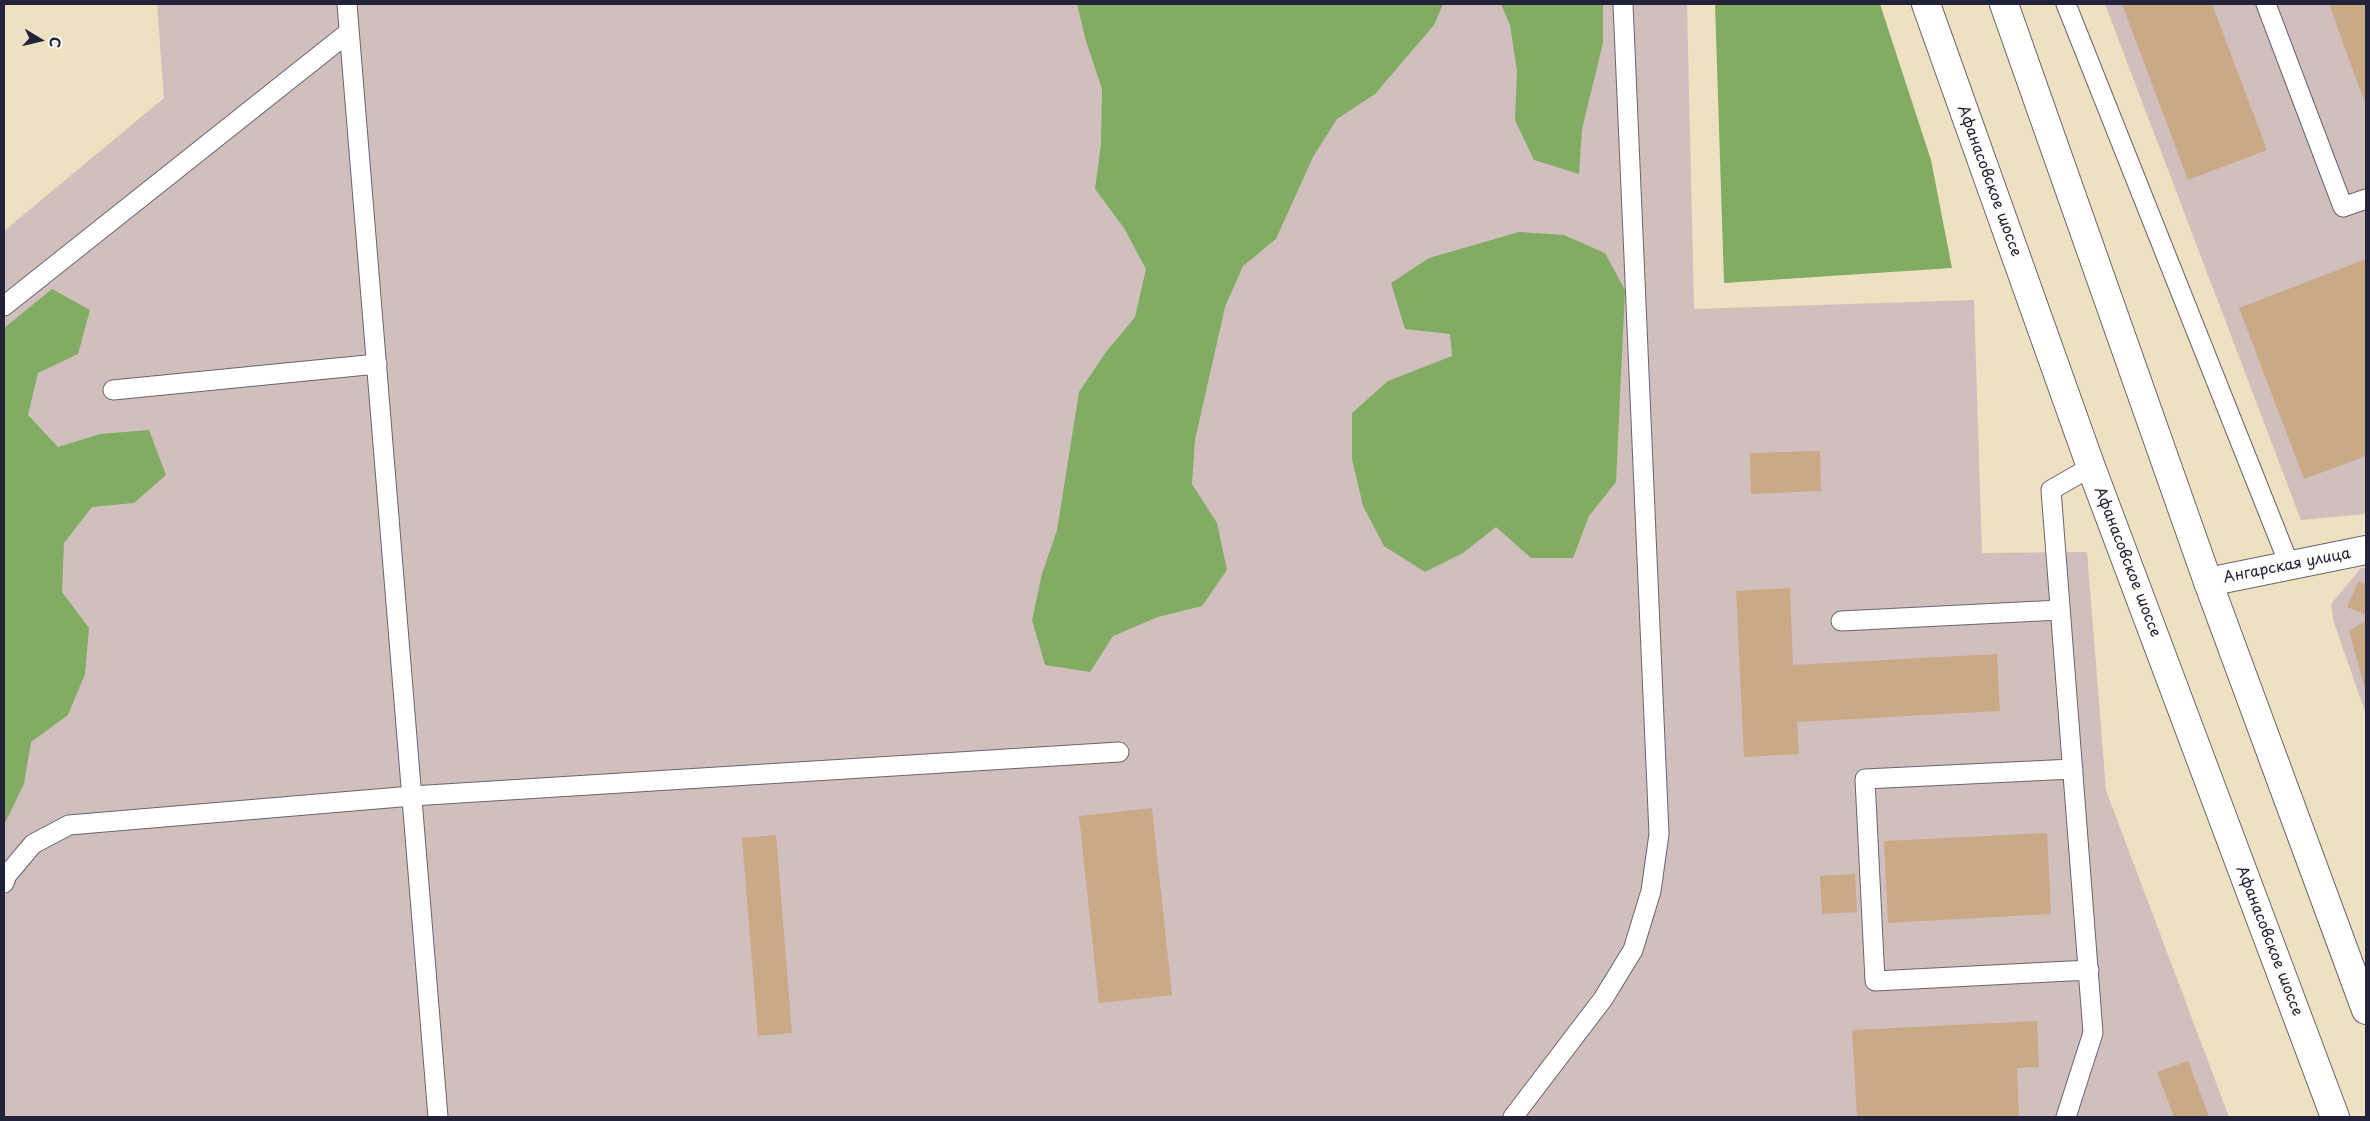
<!DOCTYPE html>
<html>
<head>
<meta charset="utf-8">
<style>
	body { margin:0 }
	#map { position:relative; width:2370px; height:1121px; overflow:hidden; background:#eee1c1; font-family:"Playpen Sans",sans-serif }
	canvas { display:block }
	.frame { position:absolute; inset:0; border:5px solid #22223b; pointer-events:none }
	.north { position:absolute; left:15px; top:15px; width:50px; height:50px; -webkit-text-stroke:4px #fdfcf7; paint-order:stroke; rotate:99deg; font-size:14px; font-weight:700; line-height:20px; text-align:center; color:#22223b }
	.north::after { content:''; display:block; margin:auto; width:18px; height:22px; background:#22223b; clip-path:polygon(50% 0,100% 100%,50% 72%,0 100%) }
</style>
</head>
<body>
<div id="map">
<canvas width="2370" height="1121"></canvas>
<div class="frame"></div>
<div class="north">С</div>
</div>
<script>
const c = document.querySelector('canvas').getContext('2d');
c.lineJoin = 'round';
function fill(path, color) {
  c.fillStyle = color;
  c.fill(path, 'evenodd');
}
function shape(rows) {
  const path = new Path2D();
  for (const r of rows) {
    path.moveTo(r[0], r[1]);
    for (let i = 2; i < r.length; i += 2) path.lineTo(r[i], r[i + 1]);
  }
  return path;
}
function stroke(path, color, width, dash) {
  c.strokeStyle = color;
  c.lineWidth = width;
  c.lineCap = dash ? 'butt' : 'round';
  c.setLineDash(dash || []);
  c.stroke(path);
}
function label(font, color, halo, rows, align = 'center') {
  c.font = font + ' "Playpen Sans",sans-serif';
  c.lineWidth = 5;
  c.setLineDash([]);
  c.textBaseline = 'middle';
  c.strokeStyle = halo;
  c.fillStyle = color;
  for (const [text, x, y, turn = 0] of rows) {
    c.save();
    c.translate(x, y);
    c.rotate((+turn || 0) * Math.PI / 180);
    c.textAlign = isNaN(turn) ? turn : align;
    if (halo) c.strokeText(text, 0, 0);
    c.fillText(text, 0, 0);
    c.restore();
  }
}
fill(shape([
	[157,4,1687,4,1694,309,1974,300,1982,553,2087,552,2106,790,2229,1117,4,1117,4,231,164,98],
	[2105,4,2366,4,2366,514,2301,520],
	[2361,568,2366,568,2366,714,2334,623,2331,604]
]), '#d1bfbe');
fill(shape([
	[1077,4,1443,4,1434,25,1375,94,1337,119,1313,157,1276,239,1243,266,1225,307,1195,440,1192,484,1217,523,1227,570,1202,606,1158,617,1113,636,1090,672,1045,665,1032,620,1042,574,1057,530,1079,392,1106,352,1135,317,1146,269,1124,228,1095,189,1101,144,1102,89,1086,41],
	[1501,4,1603,4,1603,43,1582,129,1579,174,1534,160,1515,120,1517,71,1510,25],
	[1715,4,1880,4,1931,160,1952,268,1724,283],
	[1519,232,1564,235,1605,253,1625,290,1616,482,1589,516,1573,558,1531,558,1496,527,1463,553,1425,572,1384,546,1363,506,1352,459,1352,413,1388,381,1452,356,1450,334,1405,329,1391,283,1429,258],
	[52,289,90,310,78,354,38,373,28,415,58,447,100,434,149,430,166,475,134,503,92,507,64,543,62,592,89,628,85,674,68,715,31,742,24,784,4,825,4,328]
]), '#82ac63');
fill(shape([
	[2122,4,2212,4,2267,150,2188,180],
	[2329,4,2366,4,2366,106],
	[2366,259,2366,456,2304,479,2239,308],
	[1820,451,1821,491,1751,494,1750,453],
	[2359,581,2366,584,2366,615,2347,607],
	[1790,588,1793,665,1997,654,2000,711,1797,722,1799,754,1744,757,1736,591],
	[2366,620,2366,693,2349,631],
	[1152,808,1172,995,1099,1003,1079,816],
	[2047,833,2051,914,1888,923,1884,841],
	[776,835,792,1033,758,1036,742,838],
	[1855,874,1857,912,1822,914,1820,876],
	[2037,1021,2039,1067,2017,1068,2019,1117,1857,1117,1852,1030],
	[2188,1061,2209,1116,2207,1117,2174,1117,2157,1072]
]), '#caa987');
const service = shape([
	[347,4,438,1117],
	[2066,4,2289,564],
	[2266,4,2343,207,2366,199],
	[4,306,349,32],
	[113,390,377,364],
	[1841,621,2060,610],
	[2073,769,1865,779,1875,981,2089,970],
	[4,883,7,875,33,844,69,825,412,796,1119,752],
	[1513,1117,1603,999,1633,950,1651,891,1659,834,1623,4],
	[2066,1117,2093,1033,2051,490,2091,467]
]);
const minor = shape([
	[2208,582,2366,550]
]);
const primary = shape([
	[1926,4,2091,467,2335,1117],
	[2004,4,2208,582,2366,1010]
]);
stroke(service, '#69656a', 21);
stroke(minor, '#69656a', 30);
stroke(primary, '#69656a', 30);
stroke(service, '#fff', 19);
stroke(minor, '#fff', 28);
stroke(primary, '#fff', 28);
label('15px', '#22223b', '#fdfcf7', [
	["Афанасовское шоссе",1989,181,70],
	["Афанасовское шоссе",2127,562,69],
	["Ангарская улица",2287,566,-11],
	["Афанасовское шоссе",2269,941,69]
]);
</script>
</body>
</html>
